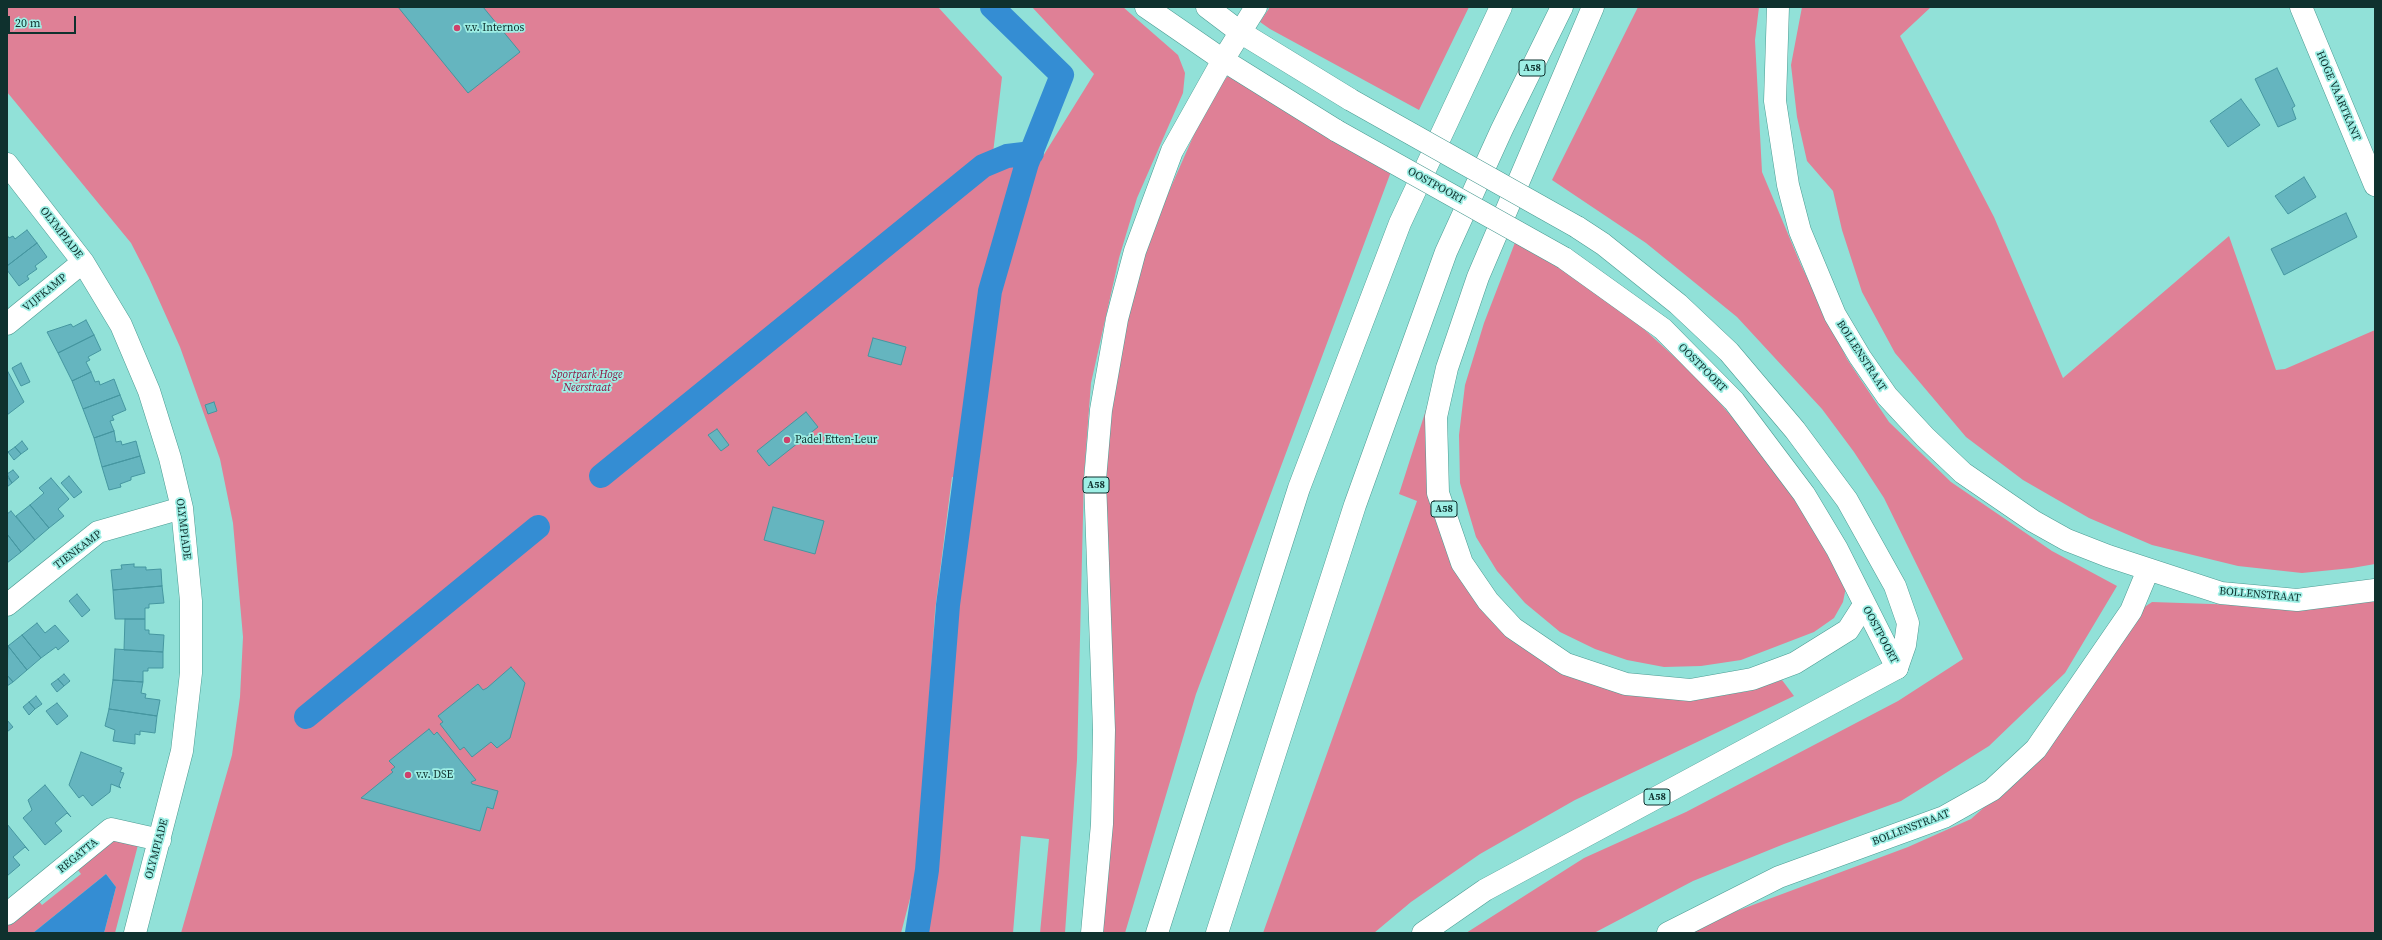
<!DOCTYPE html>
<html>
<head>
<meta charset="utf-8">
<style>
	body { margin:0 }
	#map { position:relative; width:2382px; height:940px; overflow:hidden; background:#91e1d8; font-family:"Source Serif 4",serif }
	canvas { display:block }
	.frame { position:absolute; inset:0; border:8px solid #0f312e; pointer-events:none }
	.scale { position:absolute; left:8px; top:16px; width:68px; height:18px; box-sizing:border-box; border:2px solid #0f312e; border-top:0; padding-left:5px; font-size:12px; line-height:14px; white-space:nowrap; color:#0f312e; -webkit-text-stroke:3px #9eefe5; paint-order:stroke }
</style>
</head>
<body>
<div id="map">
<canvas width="2382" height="940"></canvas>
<div class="frame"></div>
<div class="scale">20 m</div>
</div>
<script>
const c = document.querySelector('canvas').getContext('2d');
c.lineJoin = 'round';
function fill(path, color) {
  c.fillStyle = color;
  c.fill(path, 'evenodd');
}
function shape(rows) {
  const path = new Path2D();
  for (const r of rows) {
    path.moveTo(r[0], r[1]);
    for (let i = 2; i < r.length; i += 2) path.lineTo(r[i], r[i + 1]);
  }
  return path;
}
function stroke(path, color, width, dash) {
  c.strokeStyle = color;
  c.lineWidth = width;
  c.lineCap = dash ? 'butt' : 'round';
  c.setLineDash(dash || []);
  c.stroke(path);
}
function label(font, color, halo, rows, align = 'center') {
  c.font = font + ' "Source Serif 4",serif';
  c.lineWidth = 3.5;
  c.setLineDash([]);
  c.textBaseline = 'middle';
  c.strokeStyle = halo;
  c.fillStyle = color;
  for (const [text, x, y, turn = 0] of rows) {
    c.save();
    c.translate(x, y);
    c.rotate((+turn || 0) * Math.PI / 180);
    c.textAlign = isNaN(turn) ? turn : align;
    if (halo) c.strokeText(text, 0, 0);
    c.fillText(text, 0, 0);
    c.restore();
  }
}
fill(shape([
	[7,7,938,7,1002,77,991,170,1012,163,1022,165,1024,172,990,268,962,480,952,477,935,611,918,868,901,933,181,933,232,755,240,697,243,637,233,523,220,459,180,347,149,278,131,243,7,92],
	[1032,7,1123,7,1178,55,1185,73,1183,93,1137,198,1119,258,1091,383,1084,476,1077,760,1065,933,1040,933,1049,839,1021,836,1013,933,928,933,938,863,959,608,1002,270,1035,169,1094,74],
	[1270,7,1469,7,1419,110,1270,29,1260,22],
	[1638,7,1759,7,1755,40,1762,172,1801,265,1847,359,1889,422,1951,482,2052,551,2117,586,2065,673,1989,746,1901,801,1784,844,1693,881,1594,933,1466,933,1584,858,1686,812,1898,701,1963,659,1884,498,1854,452,1822,409,1737,317,1646,243,1552,180],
	[1802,7,1931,7,1900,36,1994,217,2063,378,2229,236,2276,370,2285,369,2375,330,2375,564,2352,568,2302,573,2238,566,2152,545,2089,518,2023,480,1966,437,1895,353,1862,292,1842,230,1833,191,1807,161,1797,117,1791,65],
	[1228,76,1392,169,1196,694,1125,933,1097,933,1106,441,1128,314,1144,258,1167,196,1196,130,1214,92],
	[1516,240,1568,269,1635,321,1700,380,1738,424,1793,495,1846,587,1843,602,1834,618,1814,632,1741,660,1701,666,1664,667,1627,660,1595,649,1560,632,1525,603,1497,571,1476,537,1460,483,1459,435,1465,385,1484,323],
	[1432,391,1427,434,1471,590,1619,691,1661,699,1703,698,1749,691,1782,680,1794,696,1575,800,1480,854,1411,902,1374,933,1263,933,1417,501,1399,494],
	[2375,600,2375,933,1685,933,1726,915,1908,847,1971,819,2009,785,2143,608,2152,602,2271,606],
	[108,839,138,845,115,933,104,933,116,887,106,874,33,933,7,933,7,922,38,900,42,905,81,874,75,866]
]), '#df8096');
fill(shape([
	[106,874,116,887,104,933,33,933]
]), '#348dd3');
stroke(shape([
	[601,476,983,166,1007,156,1032,153],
	[306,717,538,527],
	[917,933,927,870,948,605,990,291,1027,163,1062,75,992,7]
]), '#348dd3', 24);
const building = shape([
	[398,7,483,7,520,52,468,93,398,7],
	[2277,68,2295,106,2292,108,2296,119,2278,127,2255,79,2277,68],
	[2241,99,2260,125,2228,147,2210,121,2241,99],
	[2304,177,2316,197,2288,214,2275,196,2304,177],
	[2346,213,2357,237,2284,275,2271,249,2346,213],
	[27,230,37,243,7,266,7,235,9,238,13,236,15,239,27,230],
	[37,243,47,257,35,266,37,269,27,276,29,279,19,286,7,270,7,266,37,243],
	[86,320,94,335,58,353,47,332,71,324,73,327,86,320],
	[94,335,101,350,88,357,90,360,86,362,91,372,72,381,58,353,94,335],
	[873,338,906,347,901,365,868,356,873,338],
	[21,363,30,382,21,386,12,368,21,363],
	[7,370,24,402,7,415,7,370],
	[91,372,95,382,99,381,100,385,114,379,120,395,83,409,72,381,91,372],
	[120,395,126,410,112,416,114,420,110,421,114,431,94,438,83,409,120,395],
	[214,402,217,411,208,414,205,405,214,402],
	[806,412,818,427,769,466,757,451,806,412],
	[717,429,729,445,721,451,708,435,717,429],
	[114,431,116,442,121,441,122,445,136,441,140,456,102,467,94,438,114,431],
	[22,441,28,449,21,454,15,447,22,441],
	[15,447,21,454,14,460,8,452,15,447],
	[140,456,145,473,131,477,131,480,120,484,121,487,109,490,102,467,140,456],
	[13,470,19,477,12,483,7,474,13,470],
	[7,476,12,483,7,487,7,476],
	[69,476,82,492,74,498,61,483,69,476],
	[51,478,69,499,58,509,64,516,49,528,30,505,44,493,39,488,51,478],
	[30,505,49,528,35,540,16,516,30,505],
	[773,507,824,521,815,554,764,540,773,507],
	[11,511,35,540,21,552,7,534,7,514,11,511],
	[7,534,21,552,7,563,7,534],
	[134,564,134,567,146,567,146,570,161,569,162,586,113,590,111,570,122,569,121,565,134,564],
	[162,586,164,603,149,604,149,608,145,608,145,619,115,619,113,590,162,586],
	[77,594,90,610,82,617,69,601,77,594],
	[125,619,145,619,145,630,149,630,149,634,164,635,163,652,124,650,125,619],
	[37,623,45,633,55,625,69,641,58,650,56,647,41,658,22,635,37,623],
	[22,635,41,658,27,670,8,646,22,635],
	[8,646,27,670,13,682,7,675,8,646],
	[115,649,163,652,163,668,148,668,148,671,143,671,143,682,113,680,115,649],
	[511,667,525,683,510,738,497,748,491,742,472,757,464,747,460,750,440,724,443,722,438,716,478,684,483,690,487,688,511,667],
	[64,674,70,681,64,686,58,679,64,674],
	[7,675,13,682,7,686,7,675],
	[58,679,64,686,57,692,51,684,58,679],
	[113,680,143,682,141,693,146,694,145,698,160,700,157,716,109,709,113,680],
	[36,696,42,704,35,709,29,702,36,696],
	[29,702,35,709,29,715,23,707,29,702],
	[57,703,68,716,57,725,46,711,57,703],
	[109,709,157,716,155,733,140,731,140,735,135,734,135,744,113,741,115,730,105,726,109,709],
	[7,720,13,727,7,732,7,720],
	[429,729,434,735,437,732,476,780,471,782,472,784,498,791,493,809,487,807,480,831,361,798,393,772,391,770,395,767,389,761,429,729],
	[81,752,122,768,120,772,124,773,119,786,121,788,111,784,110,792,92,806,83,795,79,798,69,785,81,752],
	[45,785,71,817,67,813,55,823,62,831,45,845,23,818,32,810,28,800,45,785],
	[7,824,29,851,25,847,13,857,20,865,7,876,7,824]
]);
fill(building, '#65b5bf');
stroke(building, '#4596a0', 1);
const minor = shape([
	[1778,7,1775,101,1788,185,1800,231,1835,315,1860,357,1887,396,1925,437,1963,473,2033,521,2067,540,2108,556,2221,593,2297,600,2375,590],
	[2301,7,2375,185],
	[7,164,83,262,121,325,149,391,170,458,182,508,191,601,191,673,182,751,135,933],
	[7,324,83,262],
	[7,605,98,532,182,508],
	[7,914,111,829,160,840],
	[1668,933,1779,877,1944,817,1992,790,2036,749,2131,611,2148,570]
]);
const secondary = shape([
	[1146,7,1223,60,1337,131],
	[1207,7,1240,32,1351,100],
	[1577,227,1603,244,1678,304,1729,352,1795,430,1847,500,1895,586,1908,623,1905,645,1897,668],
	[1564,258,1663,329,1734,401,1804,494,1837,549,1897,668]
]);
const motorway = shape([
	[1593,7,1478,277,1447,368,1436,417,1438,493,1462,563,1488,601,1513,628,1566,664,1626,684,1690,690,1752,679,1795,663,1848,630,1864,605],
	[1092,933,1102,824,1104,730,1095,480,1101,410,1117,319,1135,251,1172,151,1223,60,1256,7],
	[1157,933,1299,488,1400,223,1501,7],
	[1217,933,1355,505,1446,252,1502,129,1562,7],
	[1423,933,1485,890,1897,668]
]);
stroke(minor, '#4b9b92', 23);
stroke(secondary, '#4b9b92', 23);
stroke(motorway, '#4b9b92', 23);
stroke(minor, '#fff', 22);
stroke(secondary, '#fff', 22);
stroke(motorway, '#fff', 22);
const secondaryBridge = shape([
	[1351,100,1577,227],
	[1337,131,1564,258]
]);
stroke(secondaryBridge, '#4b9b92', 23, []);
stroke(secondaryBridge, '#fff', 22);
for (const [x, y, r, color] of [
	[457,28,4,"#ce406b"],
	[787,440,4,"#ce406b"],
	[408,775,4,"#ce406b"]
]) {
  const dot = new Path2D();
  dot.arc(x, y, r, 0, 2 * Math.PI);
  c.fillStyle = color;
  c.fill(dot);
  stroke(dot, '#9eefe5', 1.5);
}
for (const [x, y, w] of [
	[1532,68,26],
	[1096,485,26],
	[1444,509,26],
	[1657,797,26]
]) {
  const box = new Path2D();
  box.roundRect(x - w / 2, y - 8, w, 16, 3);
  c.fillStyle = '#9eefe5';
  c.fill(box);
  stroke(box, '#0f312e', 1);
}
label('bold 10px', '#0f312e', null, [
	["A58",1532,68],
	["A58",1096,485],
	["A58",1444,509],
	["A58",1657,797]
]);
label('11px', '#0f312e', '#9eefe5', [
	["v.v. Internos",465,28],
	["Padel Etten-Leur",795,440],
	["v.v. DSE",416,775]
], 'left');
label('11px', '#0f312e', '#9eefe5', [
	["HOGE VAARTKANT",2338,96,67],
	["OOSTPOORT",1436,186,29],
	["OLYMPIADE",61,233,52],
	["VIJFKAMP",45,293,-39],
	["BOLLENSTRAAT",1861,356,57],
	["OOSTPOORT",1702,368,45],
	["OLYMPIADE",183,529,83],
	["TIENKAMP",78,550,-37],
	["BOLLENSTRAAT",2260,595,5],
	["OOSTPOORT",1880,635,62],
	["BOLLENSTRAAT",1911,828,-21],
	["OLYMPIADE",157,849,-75],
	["REGATTA",78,856,-39]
]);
label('italic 11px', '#8f1341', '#9eefe5', [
	["Sportpark Hoge",587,375],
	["Neerstraat",587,388]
]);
</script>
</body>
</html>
